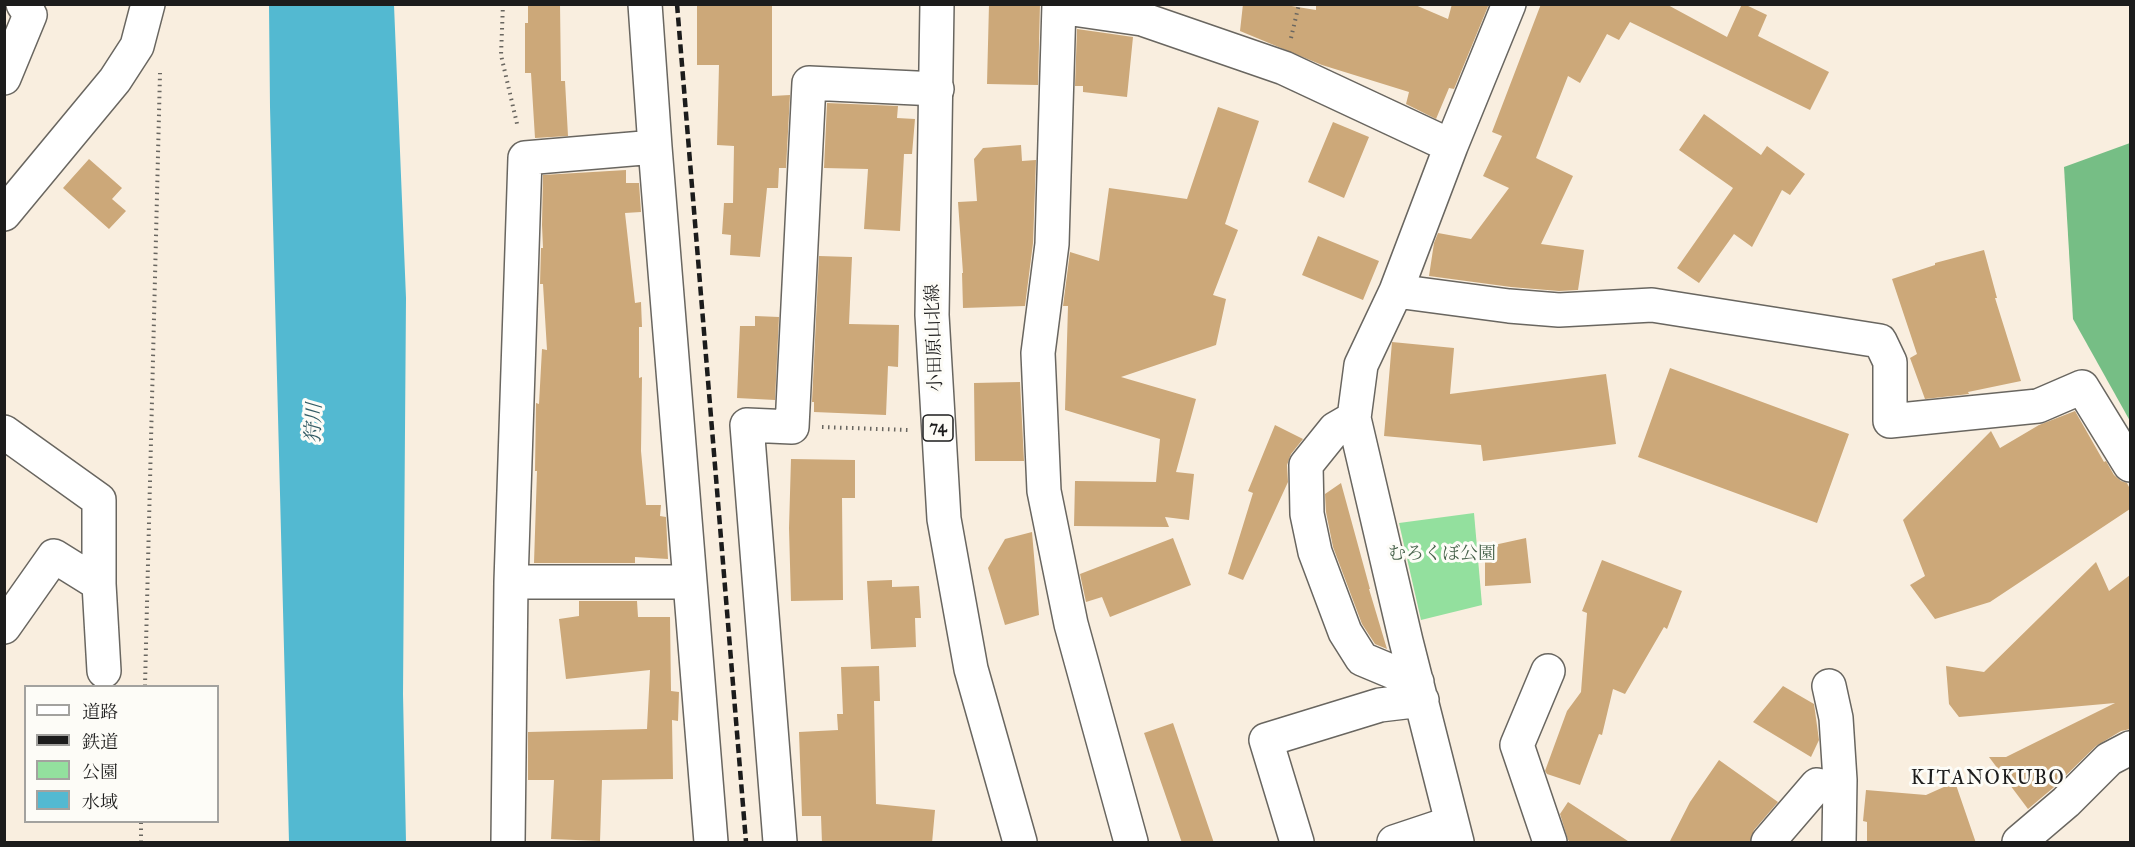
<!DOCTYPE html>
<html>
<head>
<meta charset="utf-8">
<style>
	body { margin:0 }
	#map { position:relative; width:2135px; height:847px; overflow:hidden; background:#f9eedf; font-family:"IM FELL Great Primer","Noto Serif JP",serif }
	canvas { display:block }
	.frame { position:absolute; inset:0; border:6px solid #1c1c1c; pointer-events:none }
	.legend { position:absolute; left:24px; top:685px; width:195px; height:138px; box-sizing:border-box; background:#fdfcf7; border:2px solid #a3a29f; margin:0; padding:8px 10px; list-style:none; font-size:18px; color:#1c1c1c }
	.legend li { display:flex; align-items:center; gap:12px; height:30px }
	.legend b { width:30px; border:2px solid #a3a29f }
</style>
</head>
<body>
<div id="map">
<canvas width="2135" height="847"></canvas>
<div class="frame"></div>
<ul class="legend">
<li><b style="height:8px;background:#fff"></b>道路</li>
<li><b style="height:8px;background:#1c1c1c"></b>鉄道</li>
<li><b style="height:16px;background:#93e09e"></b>公園</li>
<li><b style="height:16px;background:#53b9d1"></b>水域</li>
</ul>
</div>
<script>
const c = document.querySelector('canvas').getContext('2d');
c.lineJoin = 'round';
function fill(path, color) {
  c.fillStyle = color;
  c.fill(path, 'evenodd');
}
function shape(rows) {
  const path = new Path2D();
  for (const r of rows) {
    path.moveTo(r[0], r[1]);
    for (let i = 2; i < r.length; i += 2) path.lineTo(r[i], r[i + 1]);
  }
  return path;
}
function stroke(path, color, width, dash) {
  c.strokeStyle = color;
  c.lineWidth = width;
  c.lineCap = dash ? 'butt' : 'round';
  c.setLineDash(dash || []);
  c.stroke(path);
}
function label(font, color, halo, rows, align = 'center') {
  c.font = font + ' "IM FELL Great Primer","Noto Serif JP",serif';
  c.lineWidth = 6;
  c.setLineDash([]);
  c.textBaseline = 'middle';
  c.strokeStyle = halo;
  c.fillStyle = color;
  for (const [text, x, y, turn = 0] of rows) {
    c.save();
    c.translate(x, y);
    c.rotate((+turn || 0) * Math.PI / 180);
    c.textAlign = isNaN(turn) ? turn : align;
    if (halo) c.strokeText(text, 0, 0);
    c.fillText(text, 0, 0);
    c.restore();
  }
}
fill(shape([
	[1474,513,1482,605,1421,620,1399,523]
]), '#93e09e');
fill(shape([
	[2130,143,2130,421,2073,319,2064,167]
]), '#76be85');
fill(shape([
	[269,5,394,5,406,298,403,694,406,842,289,842,270,107]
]), '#53b9d1');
fill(shape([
	[528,4,560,4,561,81,565,81,568,136,535,138,531,73,525,73,525,23,528,23],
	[697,4,772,4,772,96,790,95,786,168,779,168,778,188,767,188,760,257,730,255,731,235,722,234,724,203,733,203,734,146,717,145,719,65,697,65],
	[989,4,1040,4,1038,85,987,84],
	[1243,4,1279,4,1316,10,1316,4,1413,4,1448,19,1452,4,1489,4,1454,89,1449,88,1436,119,1406,104,1409,92,1322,65,1240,31],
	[1541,4,1666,4,1727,37,1742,4,1744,4,1767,15,1758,36,1829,72,1810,110,1630,22,1619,40,1607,34,1580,83,1568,76,1536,158,1573,176,1541,244,1584,250,1578,290,1559,291,1511,287,1429,276,1434,243,1438,233,1471,239,1509,188,1483,176,1502,136,1492,132],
	[1077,29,1133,37,1127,97,1083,92,1083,86,1075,86],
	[827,103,898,106,897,118,915,119,912,154,904,154,900,231,864,229,868,169,824,168],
	[1218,107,1259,121,1225,224,1238,230,1213,295,1226,299,1216,345,1121,377,1196,399,1176,472,1194,474,1189,520,1165,517,1169,527,1074,526,1075,481,1156,482,1160,439,1065,410,1068,306,1063,306,1070,252,1099,261,1109,188,1187,199],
	[1704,114,1761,155,1767,146,1805,174,1790,195,1782,190,1752,247,1734,234,1699,283,1677,268,1733,188,1679,150],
	[1333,122,1369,137,1344,198,1308,182],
	[1021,145,1022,161,1036,160,1033,243,1025,306,963,308,962,273,963,273,958,202,977,201,974,159,983,148],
	[89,159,122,188,112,199,126,211,109,229,63,188],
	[626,170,626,183,639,183,641,212,625,213,635,303,641,302,642,327,639,327,639,378,642,377,641,451,646,505,661,505,660,516,666,517,668,559,635,557,635,563,534,563,537,471,535,471,536,403,539,404,542,349,547,350,543,284,540,284,541,248,543,248,542,225,543,175],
	[1318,236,1379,261,1363,300,1302,275],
	[1984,250,1997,298,1995,298,2021,381,1968,392,1969,394,1925,399,1910,358,1917,354,1892,279,1935,265,1935,263],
	[819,256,852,257,849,324,899,325,898,367,888,366,886,415,814,412,814,402,812,402],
	[755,316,779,317,775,400,737,398,740,326,755,326],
	[1392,342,1454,348,1450,394,1606,374,1616,444,1483,461,1481,445,1384,436],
	[1670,368,1849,434,1817,523,1638,457],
	[1020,382,1024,461,975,461,974,383],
	[2075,411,2104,462,2106,461,2114,475,2121,481,2127,483,2130,489,2130,509,1990,602,1935,619,1910,585,1925,576,1903,520,1991,431,2000,448,2039,425],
	[1275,425,1303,439,1291,454,1287,465,1288,482,1243,580,1228,574,1253,493,1248,491],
	[791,459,855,460,855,498,842,498,843,600,791,601,789,528],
	[1341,483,1370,589,1369,589,1387,649,1375,644,1362,624,1333,547,1326,512,1325,494],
	[1032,532,1039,615,1005,625,988,568,1005,539],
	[1173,538,1191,585,1110,617,1102,597,1086,602,1080,574],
	[1526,538,1531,583,1485,586,1485,547],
	[1602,560,1682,591,1667,629,1664,627,1625,694,1613,689,1602,735,1599,734,1580,785,1547,774,1545,771,1567,711,1581,692,1587,613,1582,611],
	[2096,562,2109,591,2130,575,2130,729,2121,731,2096,746,2053,788,2028,809,1989,757,2006,757,2115,703,1959,717,1949,704,1946,666,1984,672],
	[892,580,892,587,919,586,921,618,915,618,916,647,871,649,867,581],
	[579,601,637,601,638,617,670,617,671,691,679,692,678,721,672,720,673,779,602,780,600,841,551,839,554,780,528,780,528,732,647,729,650,670,566,679,559,619,579,616],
	[879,666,880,701,874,701,876,804,935,810,932,843,822,843,821,816,802,816,799,732,838,730,837,714,843,714,841,667],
	[1783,686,1814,704,1819,740,1811,757,1753,722],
	[1173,723,1214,843,1182,843,1144,733],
	[1719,760,1778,802,1754,830,1750,843,1669,843,1690,802],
	[1955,782,1976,843,1867,843,1867,822,1863,821,1866,790,1926,795],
	[1568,802,1631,843,1572,843,1568,840,1560,814]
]), '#cca879');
const minor = shape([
	[645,4,655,147,711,842],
	[1059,4,1052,244,1038,353,1044,491,1071,624,1131,842],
	[1059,7,1142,19,1284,68,1451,146],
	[4,78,30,15,23,4],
	[4,214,115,80,137,46,148,4],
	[1396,291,1509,306,1559,310,1652,305,1880,341,1890,362,1890,421,2038,406,2082,387,2130,465],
	[1354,418,1335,429,1306,465,1307,514,1315,552,1345,632,1362,659,1417,682],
	[4,432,99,500,99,584,104,671],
	[511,582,689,582],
	[4,627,54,556,99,584],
	[1548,671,1517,745,1550,842],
	[1829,686,1836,718,1840,780,1839,842],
	[508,842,511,582,525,158,655,147],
	[780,842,747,425,792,427,809,83,937,89],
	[1297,842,1266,740,1380,705,1422,700],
	[1394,842,1451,823],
	[1457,842,1406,641,1354,418,1361,365,1396,291,1451,146,1509,4],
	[1768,842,1817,785],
	[2019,842,2066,802,2109,759,2130,748]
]);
const major = shape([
	[937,4,932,315,944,519,971,669,1020,842]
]);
stroke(minor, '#696660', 36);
stroke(major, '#696660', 36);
stroke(shape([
	[503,4,501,55,518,128],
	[1291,38,1299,4],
	[822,427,908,430],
	[145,686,160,73],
	[141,842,141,822]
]), '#696660', 4, [1.5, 4.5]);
stroke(minor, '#fff', 33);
stroke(major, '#fff', 33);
stroke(shape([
	[677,4,746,842]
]), '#1c1c1c', 4.5, [9, 4.5]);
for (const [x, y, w] of [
	[938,428,30]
]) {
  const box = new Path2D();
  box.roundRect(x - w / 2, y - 13, w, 26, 4.5);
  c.fillStyle = '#fdfcf7';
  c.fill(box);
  stroke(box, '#1c1c1c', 1.5);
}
label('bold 16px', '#1c1c1c', null, [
	["74",938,428]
]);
label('18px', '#1c1c1c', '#fdfcf7', [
	["小田原山北線",935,338,-92]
]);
label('18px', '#46614a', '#fdfcf7', [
	["むろくぼ公園",1442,555]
]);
label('italic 20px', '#325b64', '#fdfcf7', [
	["狩川",315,423,-88]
]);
c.letterSpacing = '1.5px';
label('20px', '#1c1c1c', '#fdfcf7', [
	["KITANOKUBO",1988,779]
]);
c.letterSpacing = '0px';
</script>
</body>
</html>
